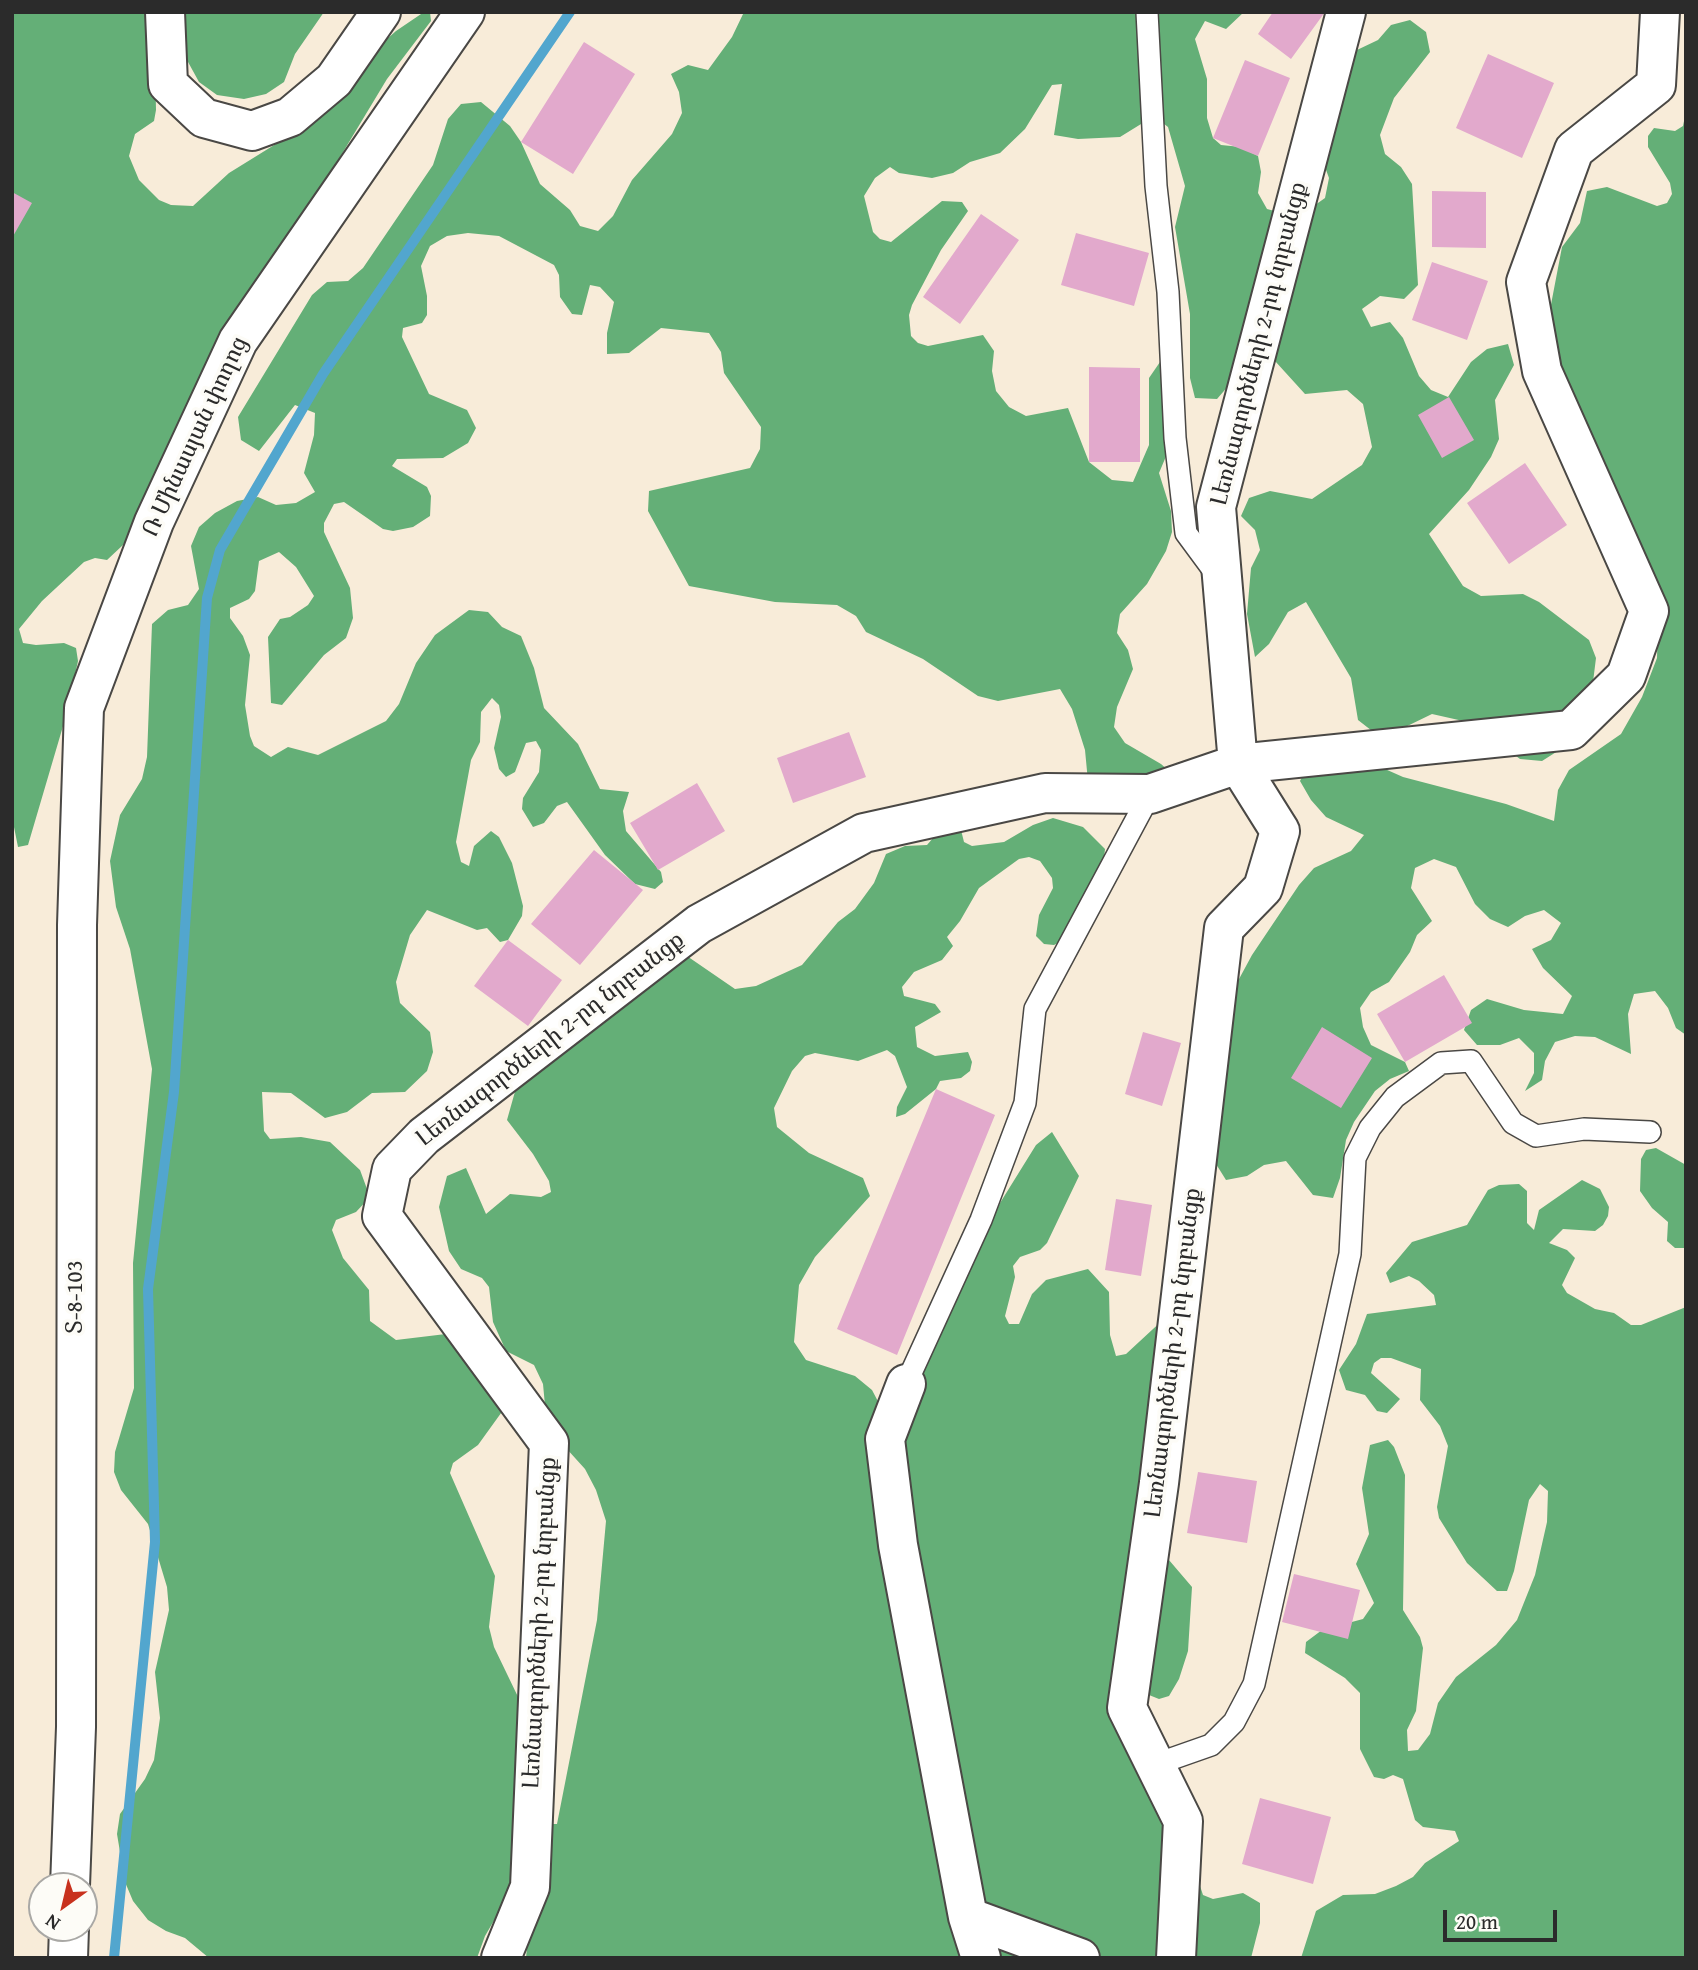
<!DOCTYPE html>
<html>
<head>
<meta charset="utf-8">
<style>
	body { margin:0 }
	#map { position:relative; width:1698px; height:1970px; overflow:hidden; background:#f8ecd9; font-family:"Gentium Book Plus",serif }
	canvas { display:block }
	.frame { position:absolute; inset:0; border:14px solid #2b2b2b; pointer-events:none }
	.north { position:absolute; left:28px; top:1872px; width:70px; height:70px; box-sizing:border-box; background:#fdfcf7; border:2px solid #a9a8a5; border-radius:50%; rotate:214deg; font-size:19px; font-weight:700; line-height:28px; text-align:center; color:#2b2b2b }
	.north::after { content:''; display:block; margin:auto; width:24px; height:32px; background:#c8321e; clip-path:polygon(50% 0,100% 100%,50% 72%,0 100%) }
	.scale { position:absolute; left:1443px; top:1910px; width:114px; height:32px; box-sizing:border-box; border:4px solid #2b2b2b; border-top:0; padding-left:9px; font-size:21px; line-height:24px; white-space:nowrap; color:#2b2b2b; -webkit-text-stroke:5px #fdfcf7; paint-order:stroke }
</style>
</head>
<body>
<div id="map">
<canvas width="1698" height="1970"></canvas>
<div class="frame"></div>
<div class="north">N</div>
<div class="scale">20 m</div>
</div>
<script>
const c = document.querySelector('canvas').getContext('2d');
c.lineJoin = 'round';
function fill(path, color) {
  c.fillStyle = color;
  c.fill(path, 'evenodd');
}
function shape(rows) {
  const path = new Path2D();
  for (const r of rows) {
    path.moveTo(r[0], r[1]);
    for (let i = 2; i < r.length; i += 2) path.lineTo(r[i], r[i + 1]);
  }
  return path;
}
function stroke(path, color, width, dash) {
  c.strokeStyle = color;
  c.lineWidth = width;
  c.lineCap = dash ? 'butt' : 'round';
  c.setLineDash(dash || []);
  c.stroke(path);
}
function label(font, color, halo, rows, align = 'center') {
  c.font = font + ' "Gentium Book Plus","Noto Serif Armenian",serif';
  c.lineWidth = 7;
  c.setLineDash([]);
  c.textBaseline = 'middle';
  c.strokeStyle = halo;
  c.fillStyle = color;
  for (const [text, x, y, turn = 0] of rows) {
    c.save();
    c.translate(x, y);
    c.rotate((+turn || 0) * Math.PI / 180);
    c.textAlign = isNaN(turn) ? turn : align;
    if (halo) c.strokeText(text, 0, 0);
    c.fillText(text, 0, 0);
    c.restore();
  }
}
fill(shape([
	[12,12,154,12,156,110,154,121,135,134,129,156,139,180,159,200,171,205,193,206,229,173,313,121,368,56,396,31,424,12,430,12,431,21,387,79,331,172,244,356,123,545,107,560,95,558,84,562,42,601,19,629,23,643,36,645,64,643,76,648,78,661,66,716,28,845,18,847,12,817],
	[179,12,324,12,295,54,284,82,266,94,244,99,217,95,199,82,182,51],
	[744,12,1244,12,1226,29,1205,21,1195,39,1207,79,1207,118,1213,138,1221,145,1241,147,1258,156,1261,172,1258,193,1267,209,1286,214,1308,210,1325,198,1329,178,1322,159,1338,59,1378,40,1391,25,1410,20,1426,32,1430,52,1394,98,1380,135,1385,154,1401,167,1412,184,1418,285,1404,299,1380,296,1362,309,1371,327,1390,322,1403,338,1419,376,1431,390,1448,397,1471,362,1487,349,1508,344,1514,365,1495,400,1499,439,1491,457,1469,490,1429,534,1463,586,1481,596,1523,594,1539,602,1589,640,1596,658,1591,698,1561,749,1542,761,1520,759,1472,723,1432,714,1397,731,1376,734,1358,720,1351,678,1306,602,1288,612,1269,644,1255,657,1247,614,1251,568,1260,550,1255,530,1241,516,1249,498,1270,491,1312,499,1362,465,1372,447,1363,404,1347,390,1305,394,1275,361,1255,355,1217,399,1195,398,1190,378,1190,314,1175,227,1185,186,1168,127,1154,116,1120,137,1078,139,1054,135,1062,84,1052,85,1025,129,1000,153,970,162,953,173,932,178,899,173,890,167,875,178,864,196,873,232,880,239,891,242,942,201,962,202,968,211,941,250,912,305,909,315,911,336,918,343,928,346,983,335,994,351,992,371,996,391,1009,407,1026,416,1068,408,1089,462,1112,480,1133,482,1149,445,1149,378,1160,362,1170,378,1167,454,1159,473,1171,511,1172,532,1166,551,1147,584,1120,614,1117,633,1128,650,1133,669,1117,707,1114,727,1125,743,1161,764,1176,777,1089,792,1085,750,1072,709,1060,689,998,701,978,696,923,659,866,632,856,616,837,605,775,602,689,586,648,511,649,491,750,468,760,449,761,427,724,373,721,352,709,333,661,328,629,353,607,354,607,333,614,302,600,287,590,285,582,315,572,314,560,297,559,275,554,265,499,236,468,233,447,236,430,246,421,266,427,296,427,315,422,323,403,328,402,337,429,394,467,410,476,428,468,443,443,458,397,459,392,466,427,487,431,496,430,516,413,527,393,531,383,529,344,502,334,504,324,523,324,532,350,588,353,618,346,638,324,655,282,705,271,703,268,637,280,619,290,617,308,605,314,596,296,567,279,552,259,561,255,591,249,599,230,608,230,618,243,636,250,655,245,705,250,736,254,746,271,757,288,747,318,755,386,721,399,704,416,663,435,635,469,610,488,612,502,627,521,636,534,668,544,708,578,744,600,789,629,792,623,811,626,831,661,872,663,882,655,889,635,884,605,855,567,802,557,806,544,823,533,827,522,809,523,798,539,772,541,750,536,741,526,743,515,772,506,777,499,769,494,748,501,717,499,705,492,698,481,712,480,742,471,760,456,842,461,862,469,866,474,846,491,831,499,837,512,863,523,906,522,916,508,940,500,942,487,928,477,930,427,910,410,935,396,982,400,1003,430,1032,433,1052,427,1071,405,1092,372,1093,347,1112,325,1118,291,1093,262,1092,264,1131,270,1139,301,1137,330,1142,360,1170,370,1197,356,1212,336,1220,332,1230,343,1258,369,1290,370,1321,396,1340,446,1334,509,1402,478,1445,453,1463,450,1473,495,1576,489,1627,494,1647,520,1701,548,1824,557,1824,597,1620,606,1521,596,1490,585,1469,547,1427,543,1384,534,1365,506,1351,493,1322,489,1287,482,1278,461,1269,449,1251,439,1207,447,1176,466,1168,486,1214,510,1194,541,1197,551,1192,549,1181,533,1154,507,1120,516,1088,684,954,735,989,756,986,802,965,838,922,855,909,874,883,886,854,905,846,927,845,933,838,929,817,957,814,964,842,972,846,1004,842,1033,825,1053,818,1083,827,1105,849,1103,869,1064,940,1054,945,1044,944,1036,936,1039,915,1053,888,1052,878,1040,861,1029,857,1019,859,979,888,960,921,947,937,953,946,942,960,914,972,902,987,904,996,935,1004,941,1012,915,1027,917,1047,935,1056,968,1052,972,1062,970,1071,961,1078,940,1081,936,1089,905,1114,896,1117,897,1107,907,1087,895,1056,887,1050,858,1061,815,1053,805,1056,792,1071,774,1108,777,1127,809,1153,863,1178,870,1196,815,1257,799,1285,794,1342,806,1360,855,1376,872,1390,882,1409,916,1369,951,1313,1000,1203,1036,1145,1052,1132,1079,1176,1047,1243,1040,1250,1020,1257,1013,1266,1015,1277,1005,1316,1009,1324,1019,1324,1032,1294,1046,1280,1088,1269,1109,1292,1110,1335,1116,1356,1126,1354,1166,1317,1157,1546,1192,1587,1188,1651,1179,1679,1169,1696,1159,1699,1149,1695,1138,1699,1203,1895,1213,1899,1243,1893,1260,1903,1260,1923,1251,1958,526,1958,529,1926,514,1886,485,1936,477,1958,209,1958,185,1938,166,1931,148,1920,133,1901,125,1882,117,1834,120,1814,145,1779,154,1760,160,1718,155,1672,169,1610,167,1587,148,1524,121,1490,114,1472,115,1452,134,1388,133,1263,152,1069,130,949,116,907,110,861,120,815,142,779,147,757,152,624,168,610,188,605,199,589,191,546,199,527,215,513,237,501,258,497,276,505,296,503,315,492,304,473,314,435,315,413,295,405,259,451,241,440,238,417,312,295,327,282,348,281,363,268,433,165,448,119,461,104,481,102,510,126,521,142,540,184,570,210,580,226,598,231,613,216,632,180,672,134,682,113,679,92,671,74,688,65,708,70,732,37],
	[1686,111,1686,1035,1676,1028,1668,1008,1655,991,1634,994,1628,1014,1631,1054,1595,1037,1575,1036,1555,1042,1545,1061,1542,1080,1525,1091,1534,1073,1534,1053,1519,1038,1500,1045,1477,1045,1464,1030,1471,1010,1487,999,1524,1010,1563,1014,1572,996,1543,968,1532,949,1551,940,1561,923,1544,910,1525,916,1508,927,1490,919,1475,904,1456,867,1434,859,1415,868,1411,888,1432,921,1417,935,1410,952,1389,982,1371,992,1360,1008,1363,1027,1371,1045,1405,1062,1409,1071,1390,1079,1375,1091,1354,1122,1346,1140,1340,1178,1333,1198,1313,1195,1286,1161,1264,1165,1247,1176,1226,1180,1216,1164,1219,1016,1252,955,1299,885,1314,868,1351,851,1364,835,1326,817,1311,800,1300,781,1309,763,1367,761,1403,777,1506,804,1554,821,1558,790,1569,770,1621,734,1642,697,1657,658,1658,618,1567,435,1549,315,1562,247,1580,223,1587,191,1607,187,1657,206,1667,203,1672,194,1670,183,1648,147,1648,136,1654,128,1675,131,1683,126],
	[1656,1148,1686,1165,1686,1248,1675,1248,1667,1241,1668,1222,1652,1208,1640,1191,1641,1159,1646,1150],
	[1582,1180,1600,1189,1609,1207,1608,1216,1603,1225,1595,1231,1563,1229,1549,1243,1567,1250,1575,1258,1562,1285,1567,1293,1595,1309,1614,1313,1631,1325,1641,1325,1686,1307,1686,1958,1301,1958,1316,1911,1343,1895,1375,1894,1396,1886,1413,1877,1425,1863,1459,1841,1455,1831,1423,1827,1415,1820,1403,1779,1393,1775,1384,1779,1374,1777,1360,1749,1360,1693,1345,1678,1305,1653,1306,1642,1322,1630,1363,1619,1374,1603,1356,1564,1369,1534,1362,1488,1370,1445,1388,1440,1394,1447,1405,1475,1403,1610,1420,1637,1423,1648,1416,1711,1407,1730,1408,1751,1418,1750,1430,1734,1438,1703,1456,1677,1496,1645,1517,1620,1535,1575,1547,1522,1548,1491,1540,1484,1529,1500,1514,1571,1507,1591,1497,1591,1467,1563,1439,1518,1437,1507,1448,1446,1440,1426,1420,1400,1421,1369,1391,1358,1381,1358,1374,1363,1371,1373,1400,1399,1387,1413,1377,1411,1365,1395,1346,1390,1339,1370,1356,1344,1367,1314,1436,1305,1434,1295,1419,1281,1409,1276,1390,1283,1386,1273,1412,1242,1467,1225,1488,1190,1499,1185,1519,1184,1527,1191,1527,1223,1534,1230,1539,1210]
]), '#64af77');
stroke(shape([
	[114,1958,155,1542,148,1289,174,1092,207,598,220,550,323,374,570,12]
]), '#52a6ce', 10);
fill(shape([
	[1273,12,1325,12,1291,59,1258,34],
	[584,42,635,74,573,174,521,142],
	[1488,54,1554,83,1522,158,1456,128],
	[1245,60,1290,78,1258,156,1213,138],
	[1432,191,1486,192,1486,248,1432,247],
	[12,192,32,203,12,238],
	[981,214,1019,240,960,324,923,297],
	[1076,233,1149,253,1134,306,1061,285],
	[1432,262,1488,281,1467,340,1412,320],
	[1089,367,1140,368,1140,462,1089,462],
	[1449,397,1474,440,1442,458,1418,415],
	[1525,463,1567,525,1509,564,1467,503],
	[849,732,866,777,793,803,777,758],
	[697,783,725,831,658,870,630,823],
	[594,850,643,890,580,965,531,924],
	[508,940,562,980,528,1026,474,986],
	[1444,975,1472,1023,1405,1062,1377,1014],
	[1322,1027,1372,1058,1341,1108,1291,1078],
	[1143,1032,1181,1043,1162,1106,1125,1094],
	[936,1089,995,1115,897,1355,837,1329],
	[1116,1199,1152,1205,1141,1276,1105,1270],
	[1198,1472,1257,1481,1247,1543,1187,1533],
	[1294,1574,1360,1590,1348,1639,1282,1622],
	[1260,1798,1331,1817,1313,1884,1242,1864]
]), '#e2a9cc');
const lane = shape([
	[1147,12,1156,186,1168,292,1175,438,1186,533,1217,575],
	[906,1384,981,1220,1025,1103,1035,1009,1150,794],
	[1154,1765,1211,1745,1234,1722,1254,1684,1350,1254,1355,1158,1370,1128,1395,1097,1441,1063,1471,1061,1513,1123,1536,1136,1584,1129,1650,1132]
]);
const street = shape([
	[165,12,168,84,204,118,252,131,290,117,334,80,381,12],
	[906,1384,885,1439,898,1545,968,1917,981,1958],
	[968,1917,1080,1958],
	[501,1958,530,1887,549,1443,382,1216,392,1169,424,1136,699,924,864,833,1045,793,1150,794,1238,764,1571,730,1626,676,1649,611,1542,371,1526,282,1574,150,1656,85,1660,12],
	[1176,1958,1183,1821,1127,1708,1159,1483,1224,928,1263,888,1280,831,1238,764,1216,507,1346,12]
]);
const secondary = shape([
	[70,1886,76,1727,77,925,84,708,154,522,238,341,465,12],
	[68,1958,69,1928]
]);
stroke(lane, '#4a4845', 24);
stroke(street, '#4a4845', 42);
stroke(secondary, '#4a4845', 42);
stroke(lane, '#fff', 21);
stroke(street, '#fff', 38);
stroke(secondary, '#fff', 38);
label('23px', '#2b2b2b', '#fdfcf7', [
	["Լեռնագործների 2-րդ նրբանցք",1260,344,-76],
	["Ռ Մինասյան փողոց",196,437,-65],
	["Լեռնագործների 2-րդ նրբանցք",551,1040,-38],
	["Տ-8-103",76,1297,-90],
	["Լեռնագործների 2-րդ նրբանցք",1174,1353,-83],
	["Լեռնագործների 2-րդ նրբանցք",541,1623,-87]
]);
</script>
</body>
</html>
